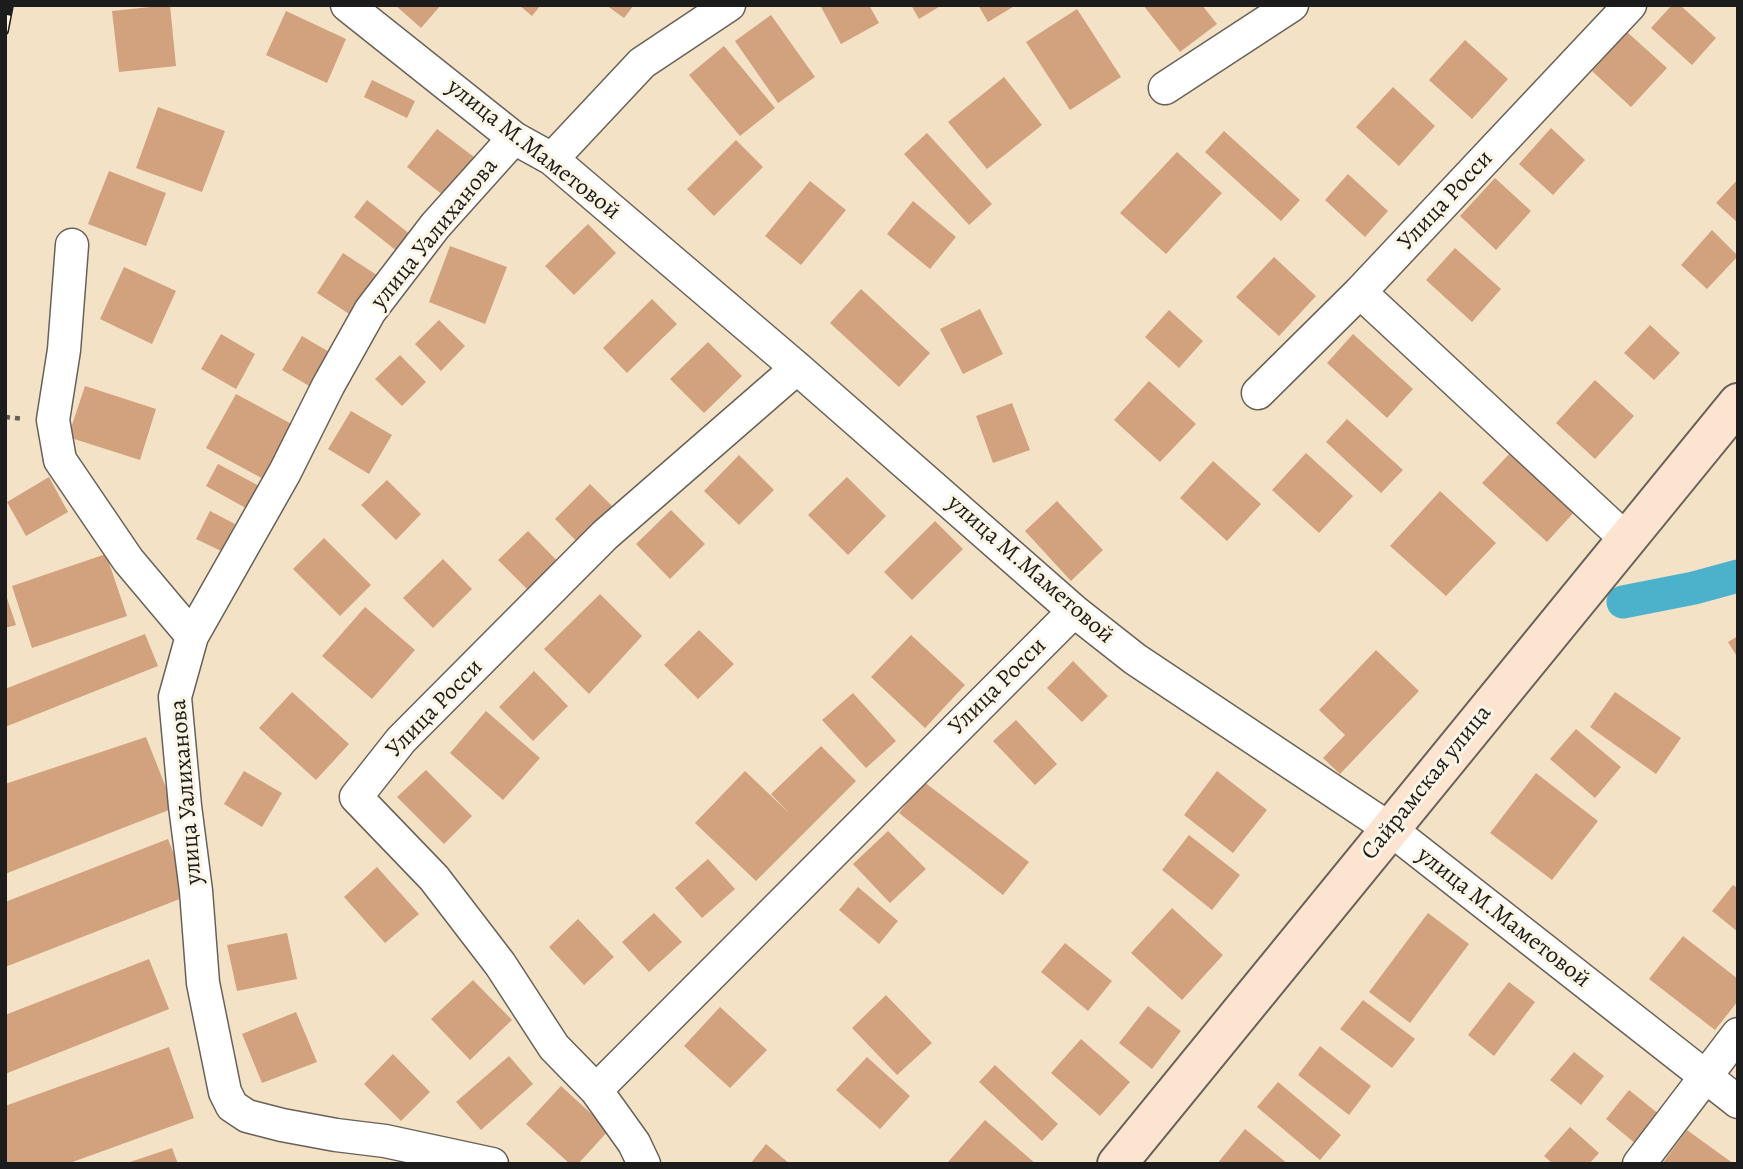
<!DOCTYPE html>
<html>
<head>
<meta charset="utf-8">
<style>
	body { margin:0 }
	#map { position:relative; width:1743px; height:1169px; overflow:hidden; background:#f4e2c7; font-family:Alegreya,serif }
	canvas { display:block }
	.frame { position:absolute; inset:0; border:7px solid #1c1c1c; pointer-events:none }
</style>
</head>
<body>
<div id="map">
<canvas width="1743" height="1169"></canvas>
<div class="frame"></div>
</div>
<script>
const c = document.querySelector('canvas').getContext('2d');
c.lineJoin = 'round';
function shape(rows) {
  const path = new Path2D();
  for (const r of rows) {
    path.moveTo(r[0], r[1]);
    for (let i = 2; i < r.length; i += 2) path.lineTo(r[i], r[i + 1]);
  }
  return path;
}
function stroke(path, color, width, dash) {
  c.strokeStyle = color;
  c.lineWidth = width;
  c.lineCap = dash ? 'butt' : 'round';
  c.setLineDash(dash || []);
  c.stroke(path);
}
function fill(path, color) {
  c.fillStyle = color;
  c.fill(path, 'evenodd');
}
function label(font, color, halo, rows, align = 'center') {
  c.font = font + ' Alegreya,serif';
  c.lineWidth = 6;
  c.setLineDash([]);
  c.textBaseline = 'middle';
  c.strokeStyle = halo;
  c.fillStyle = color;
  for (const [text, x, y, turn = 0] of rows) {
    c.save();
    c.translate(x, y);
    c.rotate((+turn || 0) * Math.PI / 180);
    c.textAlign = isNaN(turn) ? turn : align;
    if (halo) c.strokeText(text, 0, 0);
    c.fillText(text, 0, 0);
    c.restore();
  }
}
stroke(shape([
	[1623,602,1694,588,1738,576]
]), '#4cb2cb', 33);
fill(shape([
	[170,5,176,66,119,72,112,11],
	[395,5,441,5,421,28],
	[519,5,541,5,532,16],
	[606,5,634,5,624,18],
	[820,5,869,5,879,23,841,44],
	[911,5,942,5,919,19],
	[978,5,1016,5,988,22],
	[1143,5,1202,5,1217,24,1180,52],
	[1672,5,1680,5,1716,38,1692,65,1651,28],
	[1077,9,1121,77,1070,110,1026,42],
	[286,11,346,39,327,83,266,55],
	[771,15,815,77,778,103,735,41],
	[1627,32,1667,68,1631,107,1592,71],
	[1465,40,1508,79,1472,119,1429,80],
	[724,46,775,108,740,136,689,75],
	[1004,77,1042,125,987,169,948,122],
	[372,80,415,101,407,118,364,97],
	[1393,87,1435,126,1399,166,1356,127],
	[158,107,225,131,202,192,136,168],
	[1551,128,1585,160,1553,195,1519,164],
	[437,129,482,163,452,202,407,167],
	[1224,131,1300,200,1281,221,1205,152],
	[927,133,992,204,969,225,904,154],
	[736,140,763,167,714,216,687,189],
	[1177,152,1222,193,1166,254,1120,213],
	[109,171,166,193,146,246,88,224],
	[1348,174,1388,211,1365,237,1325,200],
	[1495,178,1531,211,1496,250,1460,216],
	[1738,179,1738,223,1716,203],
	[810,181,846,210,801,265,765,236],
	[367,200,416,239,403,256,354,217],
	[913,201,956,237,930,269,887,234],
	[588,224,616,253,574,295,545,266],
	[1712,230,1738,256,1707,289,1681,265],
	[450,246,507,267,485,324,429,302],
	[1455,248,1501,289,1472,322,1426,280],
	[343,253,386,281,360,321,317,293],
	[1274,257,1316,296,1279,336,1236,297],
	[124,267,176,291,152,344,100,319],
	[861,289,930,353,899,387,830,323],
	[652,299,677,324,627,373,603,348],
	[980,309,1003,354,963,374,940,329],
	[1169,310,1203,341,1179,368,1145,337],
	[439,320,465,346,441,371,415,344],
	[1650,325,1680,353,1654,380,1624,353],
	[221,334,255,354,236,389,201,369],
	[1353,334,1413,389,1387,418,1327,363],
	[302,336,336,356,316,390,282,370],
	[708,342,742,376,704,413,670,379],
	[400,355,426,382,402,406,375,379],
	[1595,380,1634,416,1595,459,1556,423],
	[1149,381,1196,424,1160,462,1114,420],
	[85,386,156,409,140,460,68,437],
	[236,394,299,428,269,482,206,448],
	[1012,403,1030,450,993,463,976,416],
	[351,411,392,435,369,474,328,449],
	[1347,419,1403,470,1381,493,1326,442],
	[1512,451,1576,510,1547,542,1482,483],
	[1306,453,1353,496,1319,533,1272,490],
	[739,455,774,490,739,525,704,491],
	[1213,461,1261,504,1227,541,1180,498],
	[218,464,265,489,253,512,206,486],
	[49,477,68,512,26,536,7,502],
	[847,477,886,516,848,555,808,515],
	[387,480,421,514,396,540,361,505],
	[590,484,616,510,581,546,555,519],
	[1440,491,1496,543,1446,596,1390,546],
	[1057,501,1103,550,1071,581,1025,531],
	[671,510,705,544,670,579,636,544],
	[210,511,235,524,221,551,196,539],
	[935,521,963,549,912,600,884,572],
	[528,531,568,572,539,601,498,560],
	[324,538,371,585,340,616,293,569],
	[106,554,127,616,32,648,12,586],
	[443,559,472,589,433,628,403,598],
	[5,592,16,625,5,628],
	[600,594,642,636,589,694,544,649],
	[365,607,415,650,372,699,322,656],
	[699,630,734,664,698,699,664,665],
	[145,634,158,666,5,727,5,689],
	[911,635,965,685,925,728,871,677],
	[1738,636,1738,658,1728,642],
	[1376,650,1419,691,1340,774,1323,758,1345,735,1319,710],
	[1073,661,1108,696,1082,722,1047,688],
	[534,671,568,706,533,741,499,707],
	[292,692,349,744,316,780,259,728],
	[1615,692,1681,738,1656,774,1590,727],
	[853,693,896,741,866,768,822,720],
	[486,711,540,758,503,800,450,753],
	[1016,720,1057,764,1035,785,993,741],
	[1576,729,1621,767,1595,798,1550,759],
	[146,737,174,808,5,874,5,784],
	[821,746,856,781,756,881,695,823,745,771,789,813,771,794],
	[426,770,472,816,444,844,397,797],
	[244,771,282,793,262,827,224,804],
	[1217,771,1267,810,1233,853,1184,815],
	[1536,773,1598,821,1552,880,1490,833],
	[924,782,1029,862,1003,895,899,813],
	[888,831,926,869,890,903,853,864],
	[1189,835,1240,875,1212,910,1162,870],
	[168,839,190,895,5,967,5,902],
	[708,859,735,889,702,918,675,888],
	[377,867,419,914,385,943,344,897],
	[1733,885,1738,888,1738,932,1712,911],
	[858,887,898,921,879,944,839,910],
	[1172,908,1223,955,1182,1000,1131,953],
	[654,913,682,942,649,972,622,942],
	[1428,913,1469,944,1410,1023,1369,992],
	[578,919,614,957,584,985,549,947],
	[287,933,297,979,237,991,227,945],
	[1683,936,1738,979,1738,1001,1715,1030,1649,979],
	[1065,943,1112,981,1088,1011,1041,972],
	[149,959,169,1009,5,1074,5,1015],
	[473,980,512,1020,470,1060,431,1019],
	[1509,982,1535,1002,1494,1056,1468,1035],
	[886,995,932,1043,897,1075,852,1028],
	[1363,1000,1415,1039,1392,1068,1340,1029],
	[1148,1006,1181,1031,1152,1069,1119,1043],
	[720,1007,767,1050,730,1088,684,1046],
	[296,1012,317,1062,262,1083,242,1034],
	[1081,1039,1130,1082,1100,1116,1051,1073],
	[1320,1046,1371,1086,1349,1115,1298,1075],
	[169,1047,194,1118,67,1164,5,1164,5,1106],
	[1574,1052,1604,1076,1581,1105,1550,1080],
	[393,1054,430,1092,401,1121,364,1084],
	[509,1056,533,1084,481,1130,456,1102],
	[867,1057,910,1096,880,1129,836,1090],
	[995,1065,1058,1124,1042,1141,979,1082],
	[1278,1082,1341,1135,1320,1160,1257,1107],
	[561,1086,609,1130,578,1164,570,1164,526,1124],
	[1629,1090,1660,1115,1636,1144,1606,1119],
	[985,1120,1036,1164,950,1164,948,1162],
	[1570,1127,1599,1153,1589,1164,1553,1164,1544,1156],
	[1245,1129,1288,1164,1217,1164],
	[1687,1130,1734,1164,1662,1164],
	[766,1144,790,1164,750,1164],
	[172,1148,178,1164,127,1164,127,1163]
]), '#d2a17d');
const minor = shape([
	[347,5,514,138,552,159,797,368,1074,611,1135,659,1390,829,1738,1102],
	[1165,88,1292,5],
	[552,159,642,63,729,5],
	[72,245,64,350,53,420,60,460,128,560,192,636],
	[1360,292,1627,540],
	[1258,393,1360,292,1630,5],
	[596,1090,554,1047,500,964,434,878,356,797,401,740,605,535,797,368],
	[492,1164,385,1141,336,1135,282,1125,247,1116,232,1106,225,1092,203,983,196,891,185,806,175,697,192,636,285,472,328,386,370,311,435,226,514,138],
	[644,1164,634,1143,596,1090,1074,611],
	[1639,1164,1738,1034]
]);
const secondary = shape([
	[1117,1164,1738,403]
]);
stroke(minor, '#686158', 35);
stroke(secondary, '#686158', 42);
stroke(shape([
	[5,417,24,419]
]), '#686158', 4.5, [5, 5]);
stroke(minor, '#fff', 32);
stroke(secondary, '#fde4d0', 38);
const rail = shape([
	[5,31,10,5]
]);
stroke(rail, '#1c1c1c', 8);
stroke(rail, '#fcf5e5', 5, [16]);
label('24px', '#1c1c1c', '#fcf5e5', [
	["улица М.Маметовой",533,150,38],
	["Улица Росси",1446,201,-47],
	["улица Уалиханова",435,234,-51],
	["улица М.Маметовой",1030,570,41],
	["Улица Росси",998,687,-45],
	["Улица Росси",435,709,-46],
	["Сайрамская улица",1427,783,-51],
	["улица Уалиханова",187,792,-95],
	["улица М.Маметовой",1503,918,38]
]);
</script>
</body>
</html>
